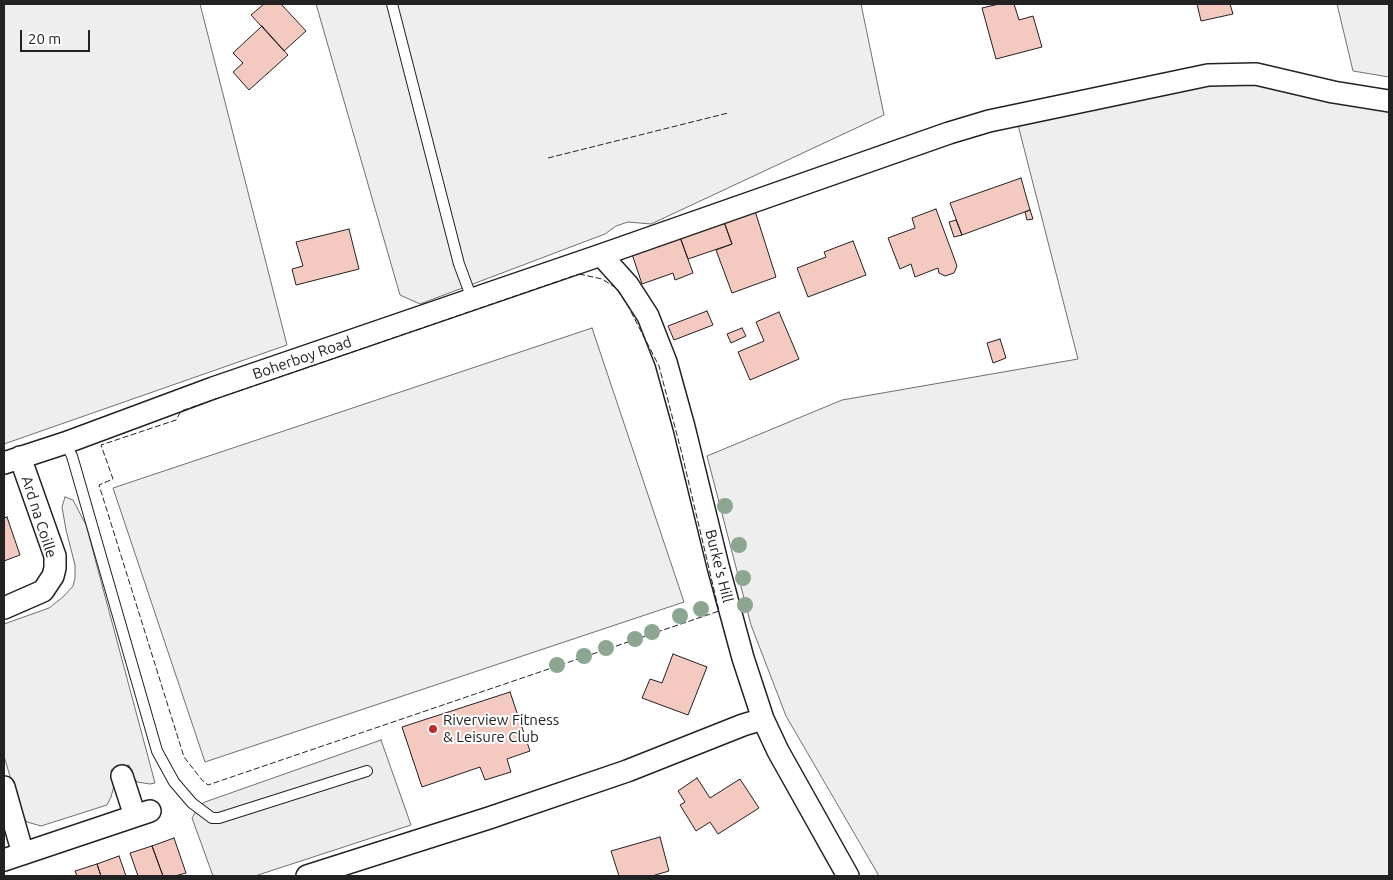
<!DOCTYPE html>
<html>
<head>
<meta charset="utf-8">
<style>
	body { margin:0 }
	#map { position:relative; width:1393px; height:880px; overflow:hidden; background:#fff; font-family:Ubuntu,sans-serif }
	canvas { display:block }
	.frame { position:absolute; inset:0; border:5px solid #222; pointer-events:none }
	.scale { position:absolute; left:20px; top:30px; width:70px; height:22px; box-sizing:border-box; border:2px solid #222; border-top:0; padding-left:6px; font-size:15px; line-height:18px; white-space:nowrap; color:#222; -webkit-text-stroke:4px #fff; paint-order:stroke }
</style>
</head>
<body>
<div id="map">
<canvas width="1393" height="880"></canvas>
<div class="frame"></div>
<div class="scale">20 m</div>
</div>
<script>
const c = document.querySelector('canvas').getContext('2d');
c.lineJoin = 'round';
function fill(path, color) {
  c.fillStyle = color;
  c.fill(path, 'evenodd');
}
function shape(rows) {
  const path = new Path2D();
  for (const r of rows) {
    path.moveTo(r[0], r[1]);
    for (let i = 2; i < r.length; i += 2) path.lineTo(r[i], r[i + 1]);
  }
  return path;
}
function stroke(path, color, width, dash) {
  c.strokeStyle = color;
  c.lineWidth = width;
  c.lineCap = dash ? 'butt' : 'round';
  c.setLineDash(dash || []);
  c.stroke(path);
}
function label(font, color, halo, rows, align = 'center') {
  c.font = font + ' Ubuntu,sans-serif';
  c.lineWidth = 4;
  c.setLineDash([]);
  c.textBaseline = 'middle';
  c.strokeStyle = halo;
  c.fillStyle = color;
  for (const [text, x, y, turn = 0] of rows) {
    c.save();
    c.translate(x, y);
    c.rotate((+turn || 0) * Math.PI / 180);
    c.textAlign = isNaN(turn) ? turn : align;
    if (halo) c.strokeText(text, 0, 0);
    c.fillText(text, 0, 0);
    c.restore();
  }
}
const green = shape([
	[4,4,200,4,287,345,4,444,4,4],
	[316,4,861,4,884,115,651,224,628,222,616,226,605,234,420,304,400,295,316,4],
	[1337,4,1389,4,1389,77,1353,71,1337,4],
	[1240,74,1389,100,1389,876,879,876,786,716,751,625,707,456,842,400,1078,359,1017,121,1240,74],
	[592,328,684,602,205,762,113,488,592,328],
	[65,497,73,500,86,525,155,783,150,784,137,782,132,775,129,765,111,770,114,786,111,797,107,805,41,826,27,822,21,814,4,756,4,624,49,608,63,597,73,586,75,578,75,565,66,530,62,507,65,497]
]);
fill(green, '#eee');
stroke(green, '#6f6f6f', 1);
const parking = shape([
	[381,740,411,825,255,876,213,876,192,818,200,805,205,802,381,740]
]);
fill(parking, '#ededed');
stroke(parking, '#6f6f6f', 1);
const building = shape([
	[264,4,281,4,306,31,284,51,251,15,264,4],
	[999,4,1014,4,1019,20,1033,16,1042,47,996,59,982,8,999,4],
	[1197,4,1230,4,1233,14,1201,21,1197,4],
	[262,26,288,55,249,90,233,72,243,63,233,53,262,26],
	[1021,178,1030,210,962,235,950,203,1021,178],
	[936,209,957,266,954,273,945,276,939,273,938,268,915,277,911,264,900,269,888,238,915,228,912,218,936,209],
	[1030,210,1033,219,1027,220,1025,212,1030,210],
	[755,211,776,277,732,293,716,250,732,244,724,222,755,211],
	[956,220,962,235,954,237,949,222,956,220],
	[724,222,732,244,688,259,680,237,724,222],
	[349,229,359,269,296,285,292,269,303,266,296,242,349,229],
	[680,237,693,273,675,280,673,273,642,284,632,254,680,237],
	[853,241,866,275,808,297,797,268,826,257,824,252,853,241],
	[707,311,713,325,674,340,668,326,707,311],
	[779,312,799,359,750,380,738,352,764,341,756,322,779,312],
	[742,328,746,336,731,343,727,334,742,328],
	[1000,339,1006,358,993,363,987,343,1000,339],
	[7,517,20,555,4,561,4,518,7,517],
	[673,654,707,667,688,715,642,698,650,679,662,683,673,654],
	[510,692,530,751,507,759,511,772,485,780,480,767,422,787,402,727,510,692],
	[697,778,710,798,740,779,759,808,718,834,710,822,696,831,680,805,685,802,678,791,697,778],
	[660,837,669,871,652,876,619,876,611,851,660,837],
	[174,838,186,873,175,876,163,876,152,846,174,838],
	[152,846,163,876,138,876,130,853,152,846],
	[119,856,126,876,101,876,97,864,119,856],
	[97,864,101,876,77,876,75,871,97,864]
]);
fill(building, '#f3c9c0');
stroke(building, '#222', 1);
const lane = shape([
	[392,4,459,264,472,299],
	[65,443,72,456,157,751,174,782,192,803,212,818,219,818,367,771]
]);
const street = shape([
	[601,255,628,285,648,316,666,362,684,427,718,566,743,658,763,719,778,751,848,876],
	[4,463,65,443,213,388,601,255,949,133,989,121,1208,75,1256,74,1333,92,1389,101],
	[4,608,43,591,53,576,55,568,55,556,20,457],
	[122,776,135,816],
	[4,787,23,854],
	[4,860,150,811],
	[307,876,489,818,627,771,743,725,763,719]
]);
stroke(lane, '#222', 12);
stroke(street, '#222', 24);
stroke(lane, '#fff', 10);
stroke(street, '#fff', 21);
stroke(shape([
	[548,158,728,113],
	[579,274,602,279,616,288,628,306,659,366,682,454,719,611,208,785,202,780,184,757,99,485,113,479,101,445,176,420,181,411,579,274]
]), '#222', 1, [6, 2.5]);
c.fillStyle = '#8da692';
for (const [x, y] of [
	[725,506],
	[739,545],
	[743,578],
	[745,605],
	[701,609],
	[680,616],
	[652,632],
	[635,639],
	[606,648],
	[584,656],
	[557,665]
]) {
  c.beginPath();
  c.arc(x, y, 8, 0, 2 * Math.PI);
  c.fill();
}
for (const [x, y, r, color] of [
	[433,729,5,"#c62828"]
]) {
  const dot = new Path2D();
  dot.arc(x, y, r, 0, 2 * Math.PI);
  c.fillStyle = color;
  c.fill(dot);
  stroke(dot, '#fff', 2);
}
label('15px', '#222', '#fff', [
	["Boherboy Road",302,358,-19],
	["Ard na Coille",39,517,72],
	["Burke's Hill",719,566,76]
]);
label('15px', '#222', '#fff', [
	["Riverview Fitness",443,720],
	["& Leisure Club",443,737]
], 'left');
</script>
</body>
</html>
